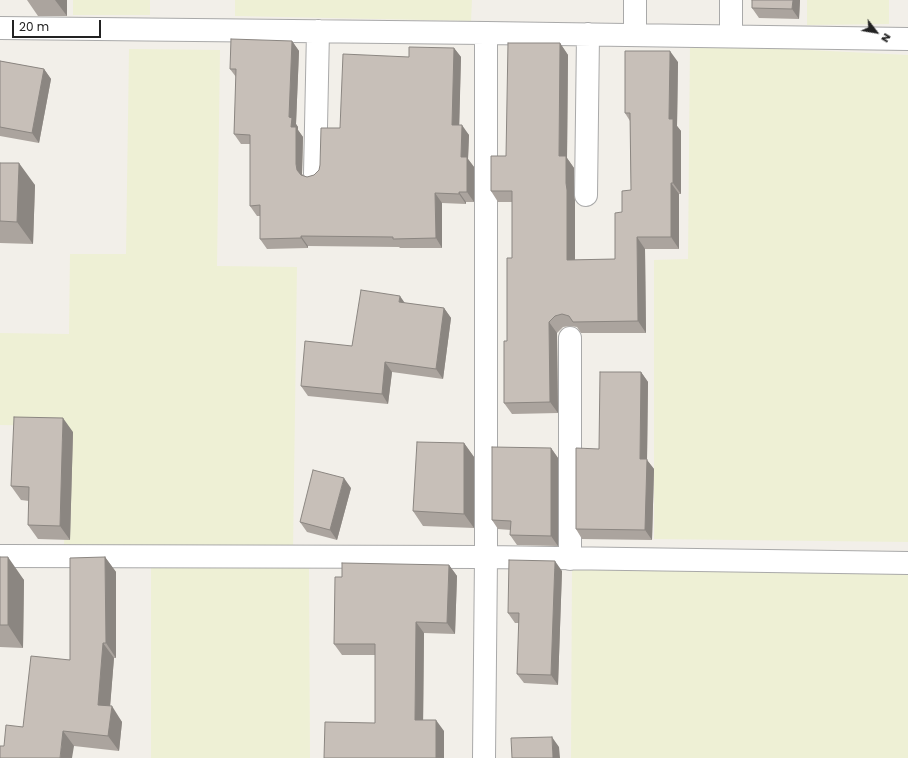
<!DOCTYPE html>
<html>
<head>
<meta charset="utf-8">
<style>
	body { margin:0 }
	#map { position:relative; width:908px; height:758px; overflow:hidden; background:#f2efe9; font-family:Poppins,sans-serif }
	canvas { display:block }
	.north { position:absolute; left:856px; top:12px; width:40px; height:40px; -webkit-text-stroke:3px #fff; paint-order:stroke; rotate:121deg; font-size:11px; font-weight:700; line-height:16px; text-align:center; color:#222 }
	.north::after { content:''; display:block; margin:auto; width:14px; height:18px; background:#222; clip-path:polygon(50% 0,100% 100%,50% 72%,0 100%) }
	.scale { position:absolute; left:12px; top:20px; width:89px; height:18px; box-sizing:border-box; border:2px solid #222; border-top:0; padding-left:5px; font-size:12px; line-height:14px; white-space:nowrap; color:#222; -webkit-text-stroke:3px #fff; paint-order:stroke }
</style>
</head>
<body>
<div id="map">
<canvas width="908" height="758"></canvas>
<div class="north">N</div>
<div class="scale">20 m</div>
</div>
<script>
const c = document.querySelector('canvas').getContext('2d');
c.lineJoin = 'round';
function fill(path, color) {
  c.fillStyle = color;
  c.fill(path, 'evenodd');
}
function shape(rows) {
  const path = new Path2D();
  for (const r of rows) {
    path.moveTo(r[0], r[1]);
    for (let i = 2; i < r.length; i += 2) path.lineTo(r[i], r[i + 1]);
  }
  return path;
}
function stroke(path, color, width, dash) {
  c.strokeStyle = color;
  c.lineWidth = width;
  c.lineCap = dash ? 'butt' : 'round';
  c.setLineDash(dash || []);
  c.stroke(path);
}
fill(shape([
	[73,0,150,0,150,15,73,15],
	[235,0,472,0,471,21,235,16],
	[807,0,889,0,889,24,807,25],
	[690,44,908,55,908,542,654,539,654,260,688,259],
	[129,49,220,50,217,266,297,267,293,552,64,550,66,426,0,425,0,333,69,334,70,254,126,254],
	[151,568,309,568,310,758,151,758],
	[572,568,908,573,908,758,571,758]
]), '#eef0d5');
const street = shape([
	[0,28,486,33,908,39],
	[635,35,635,0],
	[731,36,731,0],
	[315,174,318,31],
	[586,195,588,34],
	[570,338,570,559],
	[0,556,486,557,908,563],
	[484,758,486,557,486,33]
]);
stroke(street, '#a9a9a9', 24);
stroke(street, '#fff', 22);
fill(shape([
	[27,0,67,0,67,16,38,16],
	[800,0,799,19,759,18,752,8],
	[292,41,299,51,296,124,298,127,298,130,303,137,302,174,303,175,307,177,314,175,319,170,340,128,409,57,454,48,461,57,459,125,469,135,468,159,474,167,474,202,466,202,466,204,442,203,442,248,400,248,399,247,308,246,308,248,267,249,260,239,260,216,257,216,250,206,250,144,241,144,234,134,236,77,230,69],
	[560,43,568,55,567,158,574,168,574,195,575,201,575,260,615,259,622,212,631,190,630,121,625,113,678,62,677,126,681,131,681,194,679,194,679,249,645,249,646,333,581,333,577,327,570,326,563,327,557,333,558,413,512,414,504,403,512,258,512,202,498,202,491,191],
	[0,61,44,69,51,79,39,143,0,136],
	[0,163,35,185,33,244,0,243],
	[404,303,444,308,451,318,443,379,392,372,388,404,308,396,301,386,352,346],
	[641,372,648,382,647,460,654,469,652,540,582,539,576,529,599,449],
	[73,432,70,540,38,539,28,525,29,501,21,500,11,486],
	[464,443,474,457,474,528,423,526,413,511],
	[551,448,558,458,558,546,517,545,510,535,511,530,498,529,492,520],
	[351,488,337,540,307,532,300,522],
	[0,557,24,580,23,648,0,647],
	[105,557,116,572,116,658,114,658,110,706,122,722,119,751,74,746,4,746,23,727,70,660],
	[449,565,457,576,455,634,424,633,423,720,444,731,444,758,324,758,375,723,375,655,342,655,334,644,342,577],
	[562,571,558,685,524,683,517,674,519,623,515,623,508,613]
]), '#aba49e');
fill(shape([
	[55,0,67,0,67,16],
	[793,0,800,0,799,19,792,9],
	[292,41,299,51,296,124,298,127,298,130,303,137,302,174,304,180,297,170,296,164,291,127,289,117],
	[560,43,568,55,567,158,574,168,574,195,575,201,575,271,567,260,559,156],
	[454,48,461,57,459,135,452,125],
	[670,51,678,62,677,126,681,131,681,194,673,183,669,119],
	[44,69,51,79,39,143,32,133],
	[462,125,469,135,468,159,474,167,474,202,467,192,461,157],
	[19,163,35,185,33,244,17,222],
	[671,183,679,194,679,249,671,237],
	[459,192,466,202,466,204,459,194],
	[435,193,442,203,442,248,436,238],
	[301,236,308,246,308,248,301,238],
	[637,237,645,249,646,333,638,321],
	[400,296,407,306,399,302],
	[444,308,451,318,443,379,436,369],
	[549,322,557,333,558,413,550,402],
	[385,362,392,372,388,404,382,394],
	[641,372,648,382,647,460,654,469,652,540,645,530,640,459],
	[63,418,73,432,70,540,60,526],
	[464,443,474,457,474,528,464,514],
	[551,448,558,458,558,546,551,536],
	[344,478,351,488,337,540,330,530],
	[8,557,24,580,23,648,8,625],
	[105,557,116,572,116,658,106,643],
	[555,561,562,571,558,685,551,675],
	[449,565,457,576,455,634,447,623],
	[416,622,424,633,423,731,415,720],
	[103,643,114,658,109,720,98,705],
	[112,706,122,722,119,751,108,736],
	[436,720,444,731,444,758,436,758],
	[63,731,74,746,72,758,60,758],
	[552,737,559,747,560,758,553,758]
]), '#8b8681');
const building = shape([
	[752,0,793,0,792,9,752,8,752,0],
	[231,39,292,41,289,117,292,118,291,127,296,127,296,164,297,170,301,175,307,177,314,175,319,170,320,165,321,128,340,128,343,54,409,57,409,47,454,48,452,125,462,125,461,157,467,157,467,192,459,192,459,194,435,193,436,238,393,239,393,237,301,236,301,238,260,239,260,205,250,206,250,135,234,134,236,69,230,69,231,39],
	[508,43,560,43,559,156,566,156,566,183,567,190,567,260,615,259,615,213,622,212,622,191,631,190,630,113,625,113,625,51,670,51,669,119,673,119,673,183,671,183,671,237,637,237,638,321,573,322,569,316,562,314,555,316,549,322,550,402,504,403,504,341,507,341,507,258,512,258,512,191,491,191,491,156,506,156,508,43],
	[0,61,44,69,32,133,0,127,0,61],
	[0,163,19,163,17,222,0,221,0,163],
	[361,290,400,296,399,302,444,308,436,369,385,362,382,394,301,386,305,341,352,346,361,290],
	[600,372,641,372,640,459,647,459,645,530,576,529,576,448,599,449,600,372],
	[14,417,63,418,60,526,28,525,29,487,11,486,14,417],
	[417,442,464,443,464,514,413,511,417,442],
	[492,447,551,448,551,536,510,535,511,521,492,520,492,447],
	[313,470,344,478,330,530,300,522,313,470],
	[0,557,8,557,8,625,0,625,0,557],
	[105,557,106,643,103,643,98,705,112,706,108,736,63,731,60,758,0,758,0,746,4,746,6,725,23,727,31,656,70,660,70,558,105,557],
	[509,560,555,561,551,675,517,674,519,613,508,613,509,560],
	[342,563,449,565,447,623,416,622,415,720,436,720,436,758,324,758,325,722,375,723,375,644,334,644,335,577,342,577,342,563],
	[552,737,553,758,512,758,511,738,552,737]
]);
fill(building, '#c7bfb8');
stroke(building, '#8b8681', 1);
</script>
</body>
</html>
